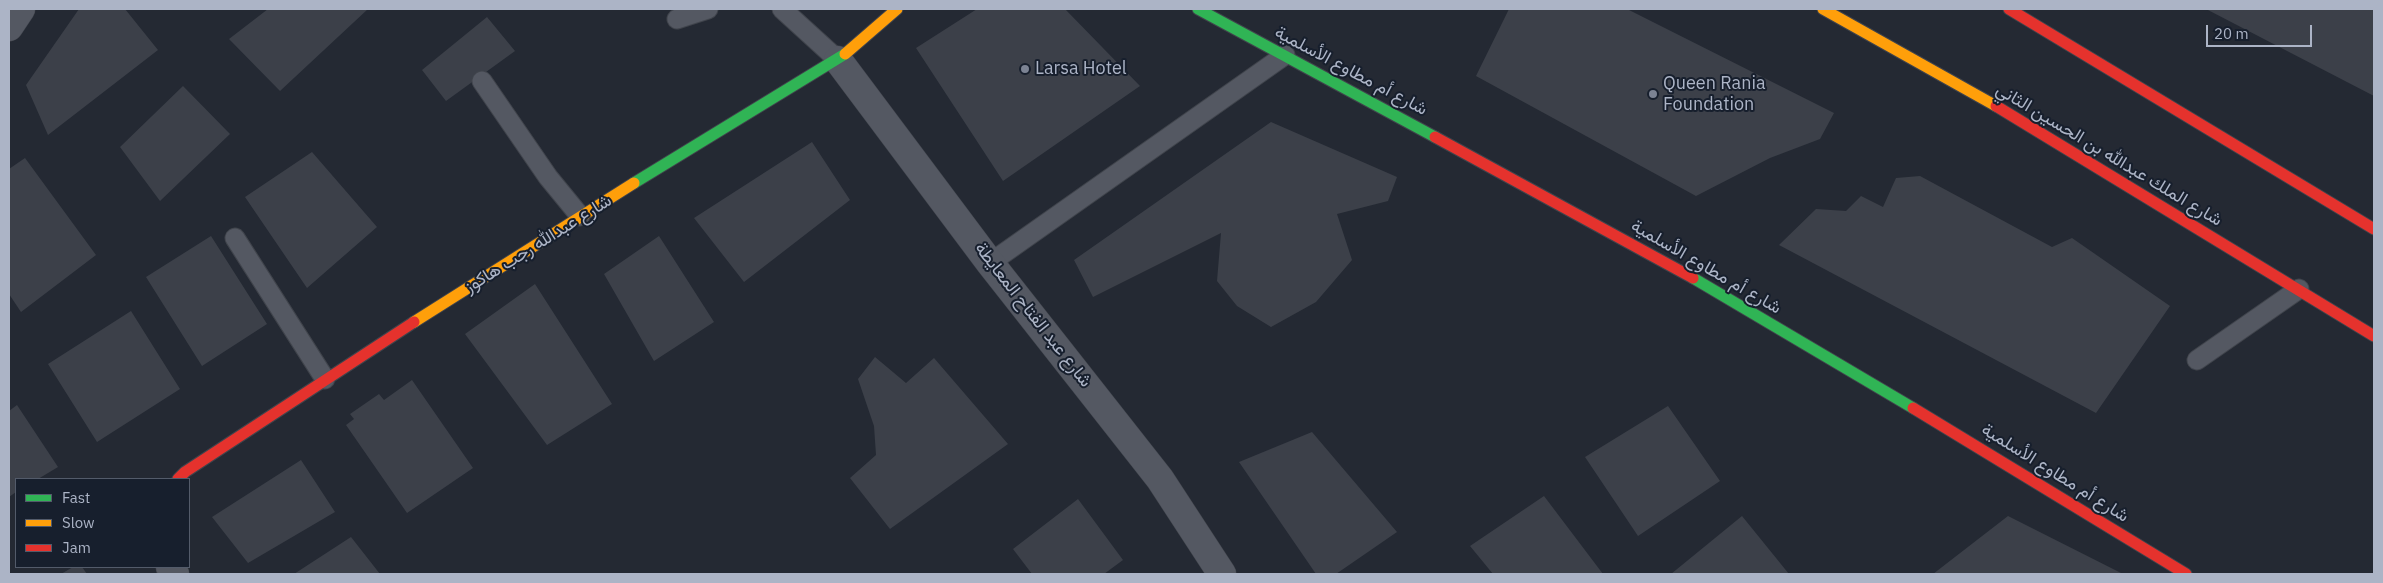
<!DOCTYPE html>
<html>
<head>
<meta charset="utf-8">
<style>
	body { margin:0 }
	#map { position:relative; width:2383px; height:583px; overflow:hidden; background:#242933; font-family:"IBM Plex Sans",sans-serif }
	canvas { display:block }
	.frame { position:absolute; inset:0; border:10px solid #acb4c6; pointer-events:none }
	.legend { position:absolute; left:15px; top:478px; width:175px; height:90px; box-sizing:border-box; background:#171f2d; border:1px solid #535b6a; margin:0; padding:6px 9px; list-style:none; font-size:15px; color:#acb4c6 }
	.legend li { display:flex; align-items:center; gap:10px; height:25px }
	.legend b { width:25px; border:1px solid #535b6a }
	.scale { position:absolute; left:2206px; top:25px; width:106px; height:22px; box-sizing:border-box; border:2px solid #acb4c6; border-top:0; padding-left:6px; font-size:15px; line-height:18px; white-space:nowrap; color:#acb4c6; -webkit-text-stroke:4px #171f2d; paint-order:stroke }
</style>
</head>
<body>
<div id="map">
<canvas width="2383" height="583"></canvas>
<div class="frame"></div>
<ul class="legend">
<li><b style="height:6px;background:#30b455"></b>Fast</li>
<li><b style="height:6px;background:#ff9f0a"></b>Slow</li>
<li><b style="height:6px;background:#e5322d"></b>Jam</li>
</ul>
<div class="scale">20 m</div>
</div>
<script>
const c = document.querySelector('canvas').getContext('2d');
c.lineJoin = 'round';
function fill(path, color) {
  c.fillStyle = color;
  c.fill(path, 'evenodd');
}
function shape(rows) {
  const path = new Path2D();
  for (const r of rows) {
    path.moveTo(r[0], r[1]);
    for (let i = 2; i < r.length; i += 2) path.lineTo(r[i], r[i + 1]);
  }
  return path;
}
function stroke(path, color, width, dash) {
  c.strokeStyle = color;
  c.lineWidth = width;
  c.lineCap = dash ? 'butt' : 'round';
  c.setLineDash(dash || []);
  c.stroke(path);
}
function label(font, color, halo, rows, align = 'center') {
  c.font = font + ' "IBM Plex Sans",Vazirmatn,sans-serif';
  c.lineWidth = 4;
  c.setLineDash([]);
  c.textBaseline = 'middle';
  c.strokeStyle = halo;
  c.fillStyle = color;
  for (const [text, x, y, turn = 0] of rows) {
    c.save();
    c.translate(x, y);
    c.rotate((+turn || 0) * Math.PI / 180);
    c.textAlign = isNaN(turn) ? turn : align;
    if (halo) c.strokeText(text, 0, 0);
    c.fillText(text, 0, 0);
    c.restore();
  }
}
fill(shape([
	[79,9,125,9,158,50,48,135,26,85],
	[268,9,368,9,280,91,229,39],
	[977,9,1065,9,1140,86,1003,181,916,48],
	[1509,9,1627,9,1834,113,1820,139,1770,158,1696,196,1476,76],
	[2206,9,2374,9,2374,96],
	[487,17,515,51,446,101,422,70],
	[183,86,230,134,160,201,120,147],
	[1271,122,1397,177,1388,201,1337,214,1352,260,1316,302,1271,327,1237,306,1217,281,1221,233,1093,297,1074,260],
	[812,142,850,200,744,282,694,218],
	[312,152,377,227,307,288,245,197],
	[25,158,96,255,21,312,9,294,9,169],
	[1920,176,2052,247,2072,238,2170,306,2096,413,1779,245,1816,209,1846,211,1861,196,1883,207,1896,178],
	[211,236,267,324,202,366,146,277],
	[659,236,714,322,654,361,604,274],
	[535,284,612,404,547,445,465,334],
	[131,311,180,389,97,442,48,364],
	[875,357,906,383,934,358,1008,444,890,529,850,478,876,455,874,426,858,379],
	[412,380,473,468,407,513,346,425,354,419,350,414,379,394,384,400],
	[17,405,58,467,38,479,16,479,16,492,9,497,9,411],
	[1668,406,1720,481,1638,536,1585,457],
	[1312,432,1397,532,1336,574,1316,574,1239,462],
	[301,460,335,512,248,563,212,517],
	[1544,496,1603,574,1493,574,1470,546],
	[1078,499,1123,560,1104,574,1032,574,1013,549],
	[1742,516,1789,574,1671,574],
	[2008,516,2123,574,1933,574],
	[351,537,380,574,294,574],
	[73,567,82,567,87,574,61,574]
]), '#3c4049');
const lane = shape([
	[782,9,838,60],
	[677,19,708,9],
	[482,81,548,177,580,216],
	[235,238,325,379],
	[990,263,1285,55],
	[2197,360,2299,289]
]);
const street = shape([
	[9,27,21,9],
	[838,60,990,263,1160,479,1222,574],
	[170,567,175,574]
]);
const fast = shape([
	[1198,9,1435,137],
	[634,183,845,54],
	[1693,278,1913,408]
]);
const slow = shape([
	[1823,9,1996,106],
	[845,54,897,9],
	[414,322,634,183]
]);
const jam = shape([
	[2009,9,2374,229],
	[1996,106,2374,336],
	[1435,137,1693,278],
	[1913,408,2186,574],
	[178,479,185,472,414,322]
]);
stroke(lane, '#40444c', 21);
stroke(street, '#40444c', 29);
stroke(fast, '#40444c', 13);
stroke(slow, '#40444c', 13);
stroke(jam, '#40444c', 13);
stroke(lane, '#545862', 19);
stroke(street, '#545862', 28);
stroke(fast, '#30b455', 11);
stroke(slow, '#ff9f0a', 11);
stroke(jam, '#e5322d', 11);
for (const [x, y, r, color] of [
	[1025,69,5,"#7c8393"],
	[1653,94,5,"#7c8393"]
]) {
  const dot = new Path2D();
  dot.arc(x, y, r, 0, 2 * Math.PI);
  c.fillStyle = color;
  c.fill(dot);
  stroke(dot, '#171f2d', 2);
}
label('18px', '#acb4c6', '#171f2d', [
	["Larsa Hotel",1035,69],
	["Queen Rania",1663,84],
	["Foundation",1663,105]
], 'left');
label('18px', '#acb4c6', '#171f2d', [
	["شارع أم مطاوع الأسلمية",1351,71,28],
	["شارع الملك عبدالله بن الحسين الثاني",2109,155,31],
	["شارع عبدالله رجب هاكوز",538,244,-32],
	["شارع أم مطاوع الأسلمية",1706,267,30],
	["شارع عبد الفتاح المعايطة",1033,315,52],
	["شارع أم مطاوع الأسلمية",2055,473,32]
]);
</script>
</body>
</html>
